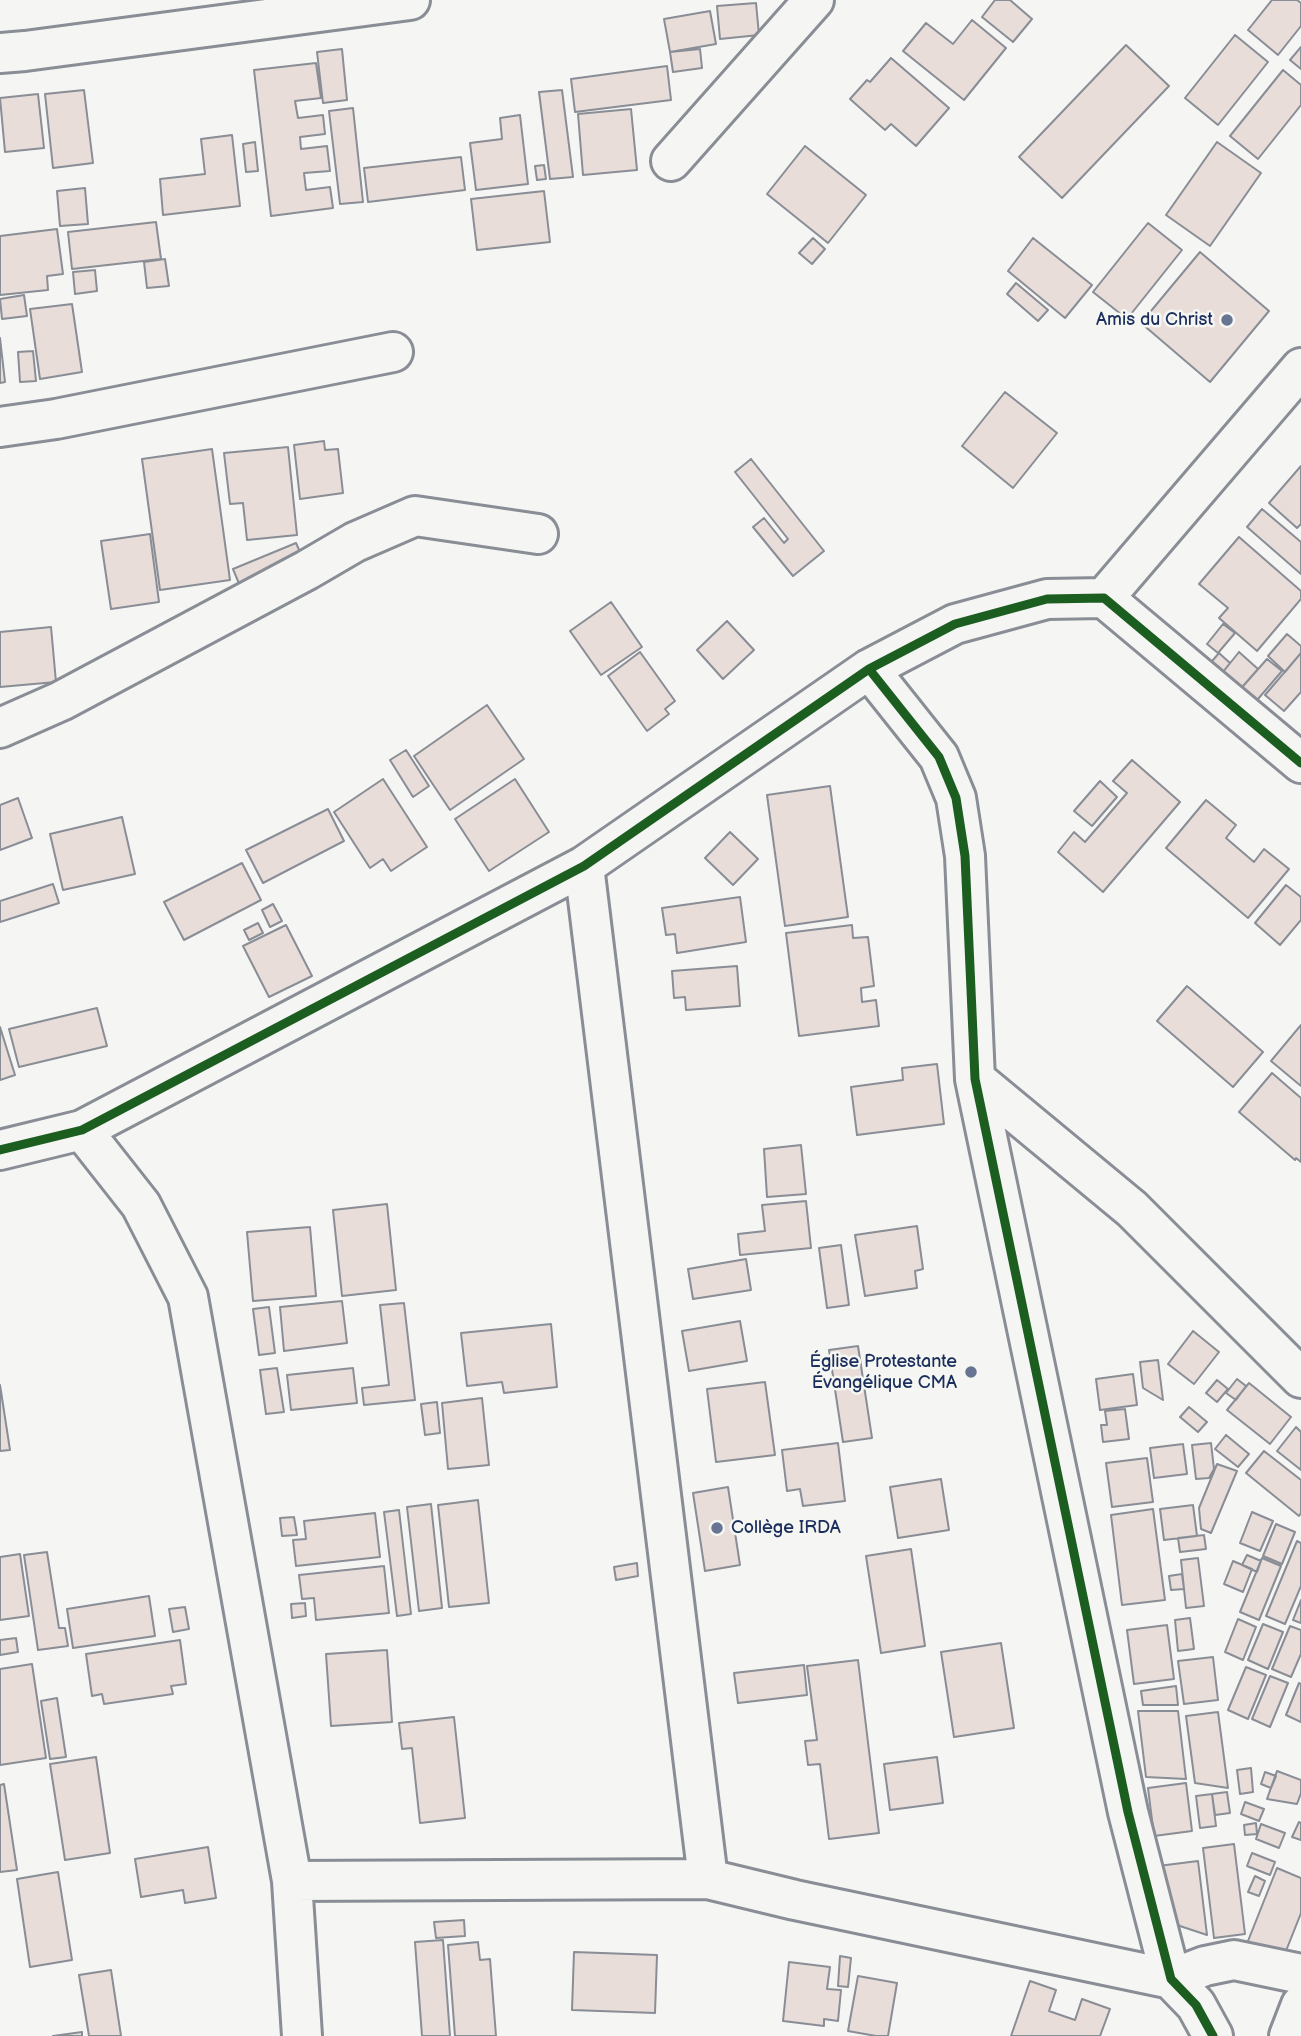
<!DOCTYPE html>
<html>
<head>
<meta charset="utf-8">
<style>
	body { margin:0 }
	canvas { display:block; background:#f5f5f3 }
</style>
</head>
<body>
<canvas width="1301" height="2036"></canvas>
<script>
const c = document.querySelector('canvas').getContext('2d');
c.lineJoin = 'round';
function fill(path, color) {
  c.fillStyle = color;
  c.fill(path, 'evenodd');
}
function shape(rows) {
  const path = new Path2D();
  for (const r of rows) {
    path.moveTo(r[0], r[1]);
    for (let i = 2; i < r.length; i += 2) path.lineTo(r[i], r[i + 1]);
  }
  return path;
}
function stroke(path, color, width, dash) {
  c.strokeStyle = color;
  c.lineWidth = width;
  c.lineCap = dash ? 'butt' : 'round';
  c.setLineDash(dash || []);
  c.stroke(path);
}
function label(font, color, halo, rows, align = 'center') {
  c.font = font + ' "Balsamiq Sans",sans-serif';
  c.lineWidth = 5;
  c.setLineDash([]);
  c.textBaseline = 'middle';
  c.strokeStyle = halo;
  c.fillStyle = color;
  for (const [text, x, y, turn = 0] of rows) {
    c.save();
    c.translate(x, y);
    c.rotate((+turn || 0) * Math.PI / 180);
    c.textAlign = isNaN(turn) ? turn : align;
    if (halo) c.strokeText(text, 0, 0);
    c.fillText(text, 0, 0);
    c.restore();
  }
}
const building = shape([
	[995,0,1010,0,1032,19,1013,42,982,17,995,0],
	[1272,0,1297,0,1301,3,1301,26,1278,55,1248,30,1272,0],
	[756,3,759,35,720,39,717,6,756,3],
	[710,11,716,44,670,52,664,19,710,11],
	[972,20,1006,48,964,100,903,51,926,23,953,44,972,20],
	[1235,35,1268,62,1218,125,1185,98,1235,35],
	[1126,45,1169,86,1062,198,1019,157,1126,45],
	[1301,47,1301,69,1290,60,1301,47],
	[342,49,347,100,323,103,317,52,342,49],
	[700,49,702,68,673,72,670,52,700,49],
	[891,58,949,108,916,146,891,124,885,130,850,99,867,80,870,82,891,58],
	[316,63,321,98,295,101,298,118,323,115,325,134,300,137,301,149,327,146,330,171,304,173,306,190,330,187,333,208,271,216,254,70,316,63],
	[667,66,671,100,575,112,571,79,667,66],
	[1283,70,1301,85,1301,105,1258,159,1230,136,1283,70],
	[84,90,93,163,53,168,45,94,84,90],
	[562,90,573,177,550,179,539,92,562,90],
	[38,94,44,148,5,152,0,98,38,94],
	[353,108,363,202,340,204,329,111,353,108],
	[631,109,637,170,583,175,578,114,631,109],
	[520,115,528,184,476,190,470,143,502,139,500,118,520,115],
	[232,135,240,206,163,215,160,179,205,174,201,139,232,135],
	[255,142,258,171,246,172,243,144,255,142],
	[1217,142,1261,173,1210,246,1166,215,1217,142],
	[805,146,866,195,828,243,767,194,805,146],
	[461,157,465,190,368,202,364,168,461,157],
	[544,165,546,179,537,180,535,166,544,165],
	[85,188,88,224,60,226,57,191,85,188],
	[544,191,550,242,477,250,471,199,544,191],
	[156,222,161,259,72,269,68,232,156,222],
	[1148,223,1182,250,1127,319,1093,292,1148,223],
	[57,229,63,274,47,276,48,290,0,295,0,236,57,229],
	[813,238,825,249,812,264,799,253,813,238],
	[1033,238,1092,285,1065,318,1008,271,1033,238],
	[1200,252,1269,311,1210,382,1141,323,1200,252],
	[165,259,169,286,147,288,144,262,165,259],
	[95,270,97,291,75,294,73,272,95,270],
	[1016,283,1048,310,1038,321,1007,294,1016,283],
	[24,295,27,316,2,319,0,299,24,295],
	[72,304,82,372,40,379,30,309,72,304],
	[0,338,5,382,0,383,0,338],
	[33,351,36,381,20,382,18,352,33,351],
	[1005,392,1057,433,1013,488,962,446,1005,392],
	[324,441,325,450,338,449,343,493,300,499,294,445,324,441],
	[288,447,297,535,247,540,243,503,230,504,224,453,288,447],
	[212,449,230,580,160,590,142,459,212,449],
	[751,459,824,551,793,576,753,527,764,518,784,543,788,539,735,472,751,459],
	[1301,466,1301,524,1297,528,1269,503,1301,466],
	[1262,509,1301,542,1301,574,1247,527,1262,509],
	[150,534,159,602,111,609,101,541,150,534],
	[1239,537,1301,591,1301,599,1257,651,1219,618,1228,608,1199,584,1239,537],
	[296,543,304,561,240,586,233,569,296,543],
	[611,602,642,647,601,675,570,631,611,602],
	[727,621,754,650,723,679,697,650,727,621],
	[1223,624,1235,633,1218,653,1207,644,1223,624],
	[51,627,56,682,0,687,0,632,51,627],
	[1287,634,1301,646,1301,653,1285,672,1268,656,1287,634],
	[640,652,675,701,665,709,669,714,647,731,608,676,640,652],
	[1239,652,1258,669,1237,693,1219,677,1239,652],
	[1219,653,1230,663,1219,677,1207,667,1219,653],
	[1301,653,1301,692,1284,711,1265,695,1301,653],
	[1267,659,1282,671,1252,706,1237,693,1267,659],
	[487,705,524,759,450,810,414,756,487,705],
	[406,750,429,786,413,797,390,760,406,750],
	[1132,760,1180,802,1103,892,1058,852,1074,832,1085,842,1127,793,1113,781,1132,760],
	[383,779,427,847,391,871,383,859,370,868,334,812,383,779],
	[515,779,549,832,489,871,455,819,515,779],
	[1100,781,1117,797,1092,826,1074,811,1100,781],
	[830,786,848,917,785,926,767,795,830,786],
	[18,798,32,838,0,850,0,805,18,798],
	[1206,800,1236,825,1226,838,1254,862,1264,849,1289,869,1248,918,1166,848,1206,800],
	[328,809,344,841,263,883,246,850,328,809],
	[122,817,135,874,63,890,50,834,122,817],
	[730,832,758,859,733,885,705,858,730,832],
	[242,863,261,900,184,940,164,902,242,863],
	[53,884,59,903,0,922,0,901,53,884],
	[1286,885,1301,897,1301,920,1280,945,1255,923,1286,885],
	[740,897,746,942,677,953,675,934,666,935,662,908,740,897],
	[273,904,282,921,270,927,262,910,273,904],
	[258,923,263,933,249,940,244,930,258,923],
	[286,925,312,976,269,997,243,946,286,925],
	[852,925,853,938,868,937,874,986,861,988,862,1002,876,1000,879,1026,799,1036,786,933,852,925],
	[737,966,740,1006,686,1010,685,997,674,998,672,971,737,966],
	[1187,986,1263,1052,1233,1087,1157,1021,1187,986],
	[97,1008,107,1046,19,1067,9,1029,97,1008],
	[1301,1025,1301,1086,1271,1061,1301,1025],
	[0,1027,15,1075,0,1080,0,1027],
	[937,1064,944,1124,857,1135,851,1087,903,1080,902,1068,937,1064],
	[1272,1073,1301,1098,1301,1162,1296,1158,1295,1160,1239,1112,1272,1073],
	[801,1145,806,1194,767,1197,764,1149,801,1145],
	[806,1201,811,1248,740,1255,738,1234,765,1231,762,1205,806,1201],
	[387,1204,396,1290,342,1296,333,1210,387,1204],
	[917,1226,923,1269,915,1271,917,1288,865,1296,855,1235,917,1226],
	[310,1227,316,1296,253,1301,247,1232,310,1227],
	[841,1245,849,1305,827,1308,819,1248,841,1245],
	[746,1259,751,1290,693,1299,688,1269,746,1259],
	[342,1301,347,1343,284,1351,280,1307,342,1301],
	[404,1303,415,1400,364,1405,362,1388,389,1385,380,1305,404,1303],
	[269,1307,275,1353,259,1355,253,1309,269,1307],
	[740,1321,747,1361,689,1371,682,1331,740,1321],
	[551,1324,557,1387,504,1393,502,1382,467,1386,461,1333,551,1324],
	[1193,1331,1219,1352,1194,1384,1168,1364,1193,1331],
	[858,1346,872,1438,843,1442,829,1350,858,1346],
	[1158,1360,1163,1400,1143,1388,1140,1362,1158,1360],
	[277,1368,284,1412,266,1414,260,1370,277,1368],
	[353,1368,357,1403,291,1410,287,1375,353,1368],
	[1133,1374,1137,1405,1100,1410,1096,1379,1133,1374],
	[1237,1379,1246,1386,1236,1400,1226,1393,1237,1379],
	[1217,1380,1228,1389,1217,1402,1206,1393,1217,1380],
	[765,1382,775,1455,716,1462,707,1389,765,1382],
	[1249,1383,1291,1417,1270,1444,1227,1410,1249,1383],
	[0,1385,10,1450,0,1451,0,1385],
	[482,1398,489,1465,448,1469,442,1403,482,1398],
	[437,1402,440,1433,425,1435,421,1404,437,1402],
	[1189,1407,1207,1422,1198,1432,1180,1417,1189,1407],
	[1125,1409,1129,1439,1103,1442,1101,1425,1107,1425,1105,1411,1125,1409],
	[1296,1427,1301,1432,1301,1470,1277,1451,1296,1427],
	[1226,1435,1249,1454,1238,1467,1215,1449,1226,1435],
	[838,1443,845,1501,803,1506,800,1489,787,1491,782,1450,838,1443],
	[1211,1443,1214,1469,1209,1478,1196,1479,1192,1445,1211,1443],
	[1183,1444,1187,1474,1154,1478,1150,1448,1183,1444],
	[1264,1451,1301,1480,1301,1513,1299,1516,1246,1473,1264,1451],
	[1147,1458,1153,1502,1112,1507,1106,1463,1147,1458],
	[1217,1464,1237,1471,1211,1533,1201,1529,1199,1508,1217,1464],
	[941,1479,949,1530,898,1538,890,1487,941,1479],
	[728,1487,740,1565,705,1571,693,1493,728,1487],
	[478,1500,489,1603,449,1607,438,1505,478,1500],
	[431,1504,442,1608,419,1611,407,1507,431,1504],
	[1193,1505,1197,1536,1164,1540,1160,1509,1193,1505],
	[1153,1509,1165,1600,1122,1605,1111,1515,1153,1509],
	[399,1510,411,1614,397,1616,384,1512,399,1510],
	[1252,1512,1273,1521,1260,1551,1240,1543,1252,1512],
	[375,1513,380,1557,296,1566,293,1540,306,1539,304,1521,375,1513],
	[294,1517,297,1535,282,1536,280,1518,294,1517],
	[1276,1524,1295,1532,1282,1564,1263,1556,1276,1524],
	[1204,1535,1206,1549,1180,1552,1178,1538,1204,1535],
	[1297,1541,1301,1543,1301,1586,1285,1624,1266,1616,1297,1541],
	[911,1549,925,1646,881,1653,866,1556,911,1549],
	[47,1552,59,1628,65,1628,68,1646,38,1650,24,1555,47,1552],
	[20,1554,29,1616,0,1620,0,1557,20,1554],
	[1247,1555,1261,1561,1257,1572,1242,1565,1247,1555],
	[1198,1558,1204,1606,1186,1608,1181,1560,1198,1558],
	[1262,1558,1281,1566,1259,1620,1240,1612,1262,1558],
	[1233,1561,1252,1569,1243,1592,1224,1584,1233,1561],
	[637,1563,638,1576,616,1580,614,1567,637,1563],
	[384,1566,389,1613,316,1620,314,1598,302,1599,299,1575,384,1566],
	[1182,1574,1184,1589,1171,1590,1169,1576,1182,1574],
	[149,1596,155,1636,73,1648,67,1609,149,1596],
	[1301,1600,1301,1623,1293,1620,1301,1600],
	[305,1603,306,1616,292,1618,291,1604,305,1603],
	[185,1607,189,1629,173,1632,169,1609,185,1607],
	[1190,1618,1194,1649,1178,1651,1175,1620,1190,1618],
	[1238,1619,1256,1627,1243,1660,1225,1652,1238,1619],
	[1263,1624,1283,1632,1268,1669,1248,1660,1263,1624],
	[1167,1625,1174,1679,1134,1684,1127,1630,1167,1625],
	[1290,1626,1301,1630,1301,1654,1291,1677,1272,1669,1290,1626],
	[16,1638,18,1652,0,1655,0,1640,16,1638],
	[180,1640,186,1684,171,1686,173,1694,104,1704,102,1694,92,1696,86,1654,180,1640],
	[1001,1643,1014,1728,954,1737,941,1652,1001,1643],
	[387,1650,392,1722,331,1726,326,1654,387,1650],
	[1213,1657,1218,1700,1184,1704,1178,1661,1213,1657],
	[858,1660,879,1833,829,1839,820,1764,808,1765,805,1741,817,1740,807,1666,858,1660],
	[32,1664,46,1758,0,1765,0,1669,32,1664],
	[804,1665,807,1695,738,1703,734,1673,804,1665],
	[1246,1667,1266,1675,1248,1719,1228,1710,1246,1667],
	[1270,1676,1288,1683,1270,1727,1252,1719,1270,1676],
	[1299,1683,1301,1684,1301,1722,1286,1715,1299,1683],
	[1176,1686,1178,1705,1143,1705,1141,1691,1176,1686],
	[57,1698,66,1757,50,1759,41,1701,57,1698],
	[1138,1711,1178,1711,1186,1779,1146,1777,1138,1711],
	[1218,1712,1228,1788,1195,1783,1186,1716,1218,1712],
	[454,1717,465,1818,420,1823,412,1748,402,1749,399,1723,454,1717],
	[96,1757,110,1853,65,1860,50,1764,96,1757],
	[937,1757,943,1803,890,1810,884,1764,937,1757],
	[1251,1768,1253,1792,1240,1794,1237,1770,1251,1768],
	[1277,1771,1301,1780,1301,1793,1297,1804,1267,1799,1277,1771],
	[1265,1772,1276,1776,1271,1788,1261,1784,1265,1772],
	[1186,1783,1192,1831,1154,1836,1148,1788,1186,1783],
	[4,1784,17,1870,0,1872,0,1785,4,1784],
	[1227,1792,1230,1813,1215,1815,1212,1794,1227,1792],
	[1212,1794,1216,1826,1200,1828,1196,1796,1212,1794],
	[1245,1802,1264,1809,1259,1821,1241,1814,1245,1802],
	[1299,1822,1301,1823,1301,1840,1292,1837,1299,1822],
	[1256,1823,1257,1834,1245,1835,1244,1825,1256,1823],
	[1261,1824,1285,1833,1279,1848,1256,1839,1261,1824],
	[1234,1844,1245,1934,1214,1938,1203,1848,1234,1844],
	[208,1847,216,1898,185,1903,183,1890,141,1897,135,1859,208,1847],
	[1252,1853,1275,1862,1270,1875,1247,1866,1252,1853],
	[1198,1861,1207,1935,1165,1921,1158,1866,1198,1861],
	[1277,1868,1301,1878,1301,1913,1282,1961,1246,1946,1277,1868],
	[58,1872,72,1960,30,1967,17,1879,58,1872],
	[1255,1876,1265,1881,1259,1896,1248,1892,1255,1876],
	[464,1920,465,1936,436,1938,434,1922,464,1920],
	[443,1940,450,2036,422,2036,415,1942,443,1940],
	[478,1942,480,1960,490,1959,496,2036,455,2036,448,1945,478,1942],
	[574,1952,657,1955,655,2013,572,2010,574,1952],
	[840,1956,851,1958,848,1987,838,1986,840,1956],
	[789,1962,830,1967,827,1989,841,1990,838,2021,824,2019,824,2026,783,2021,789,1962],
	[111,1970,121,2036,89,2036,79,1975,111,1970],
	[858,1976,897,1983,888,2036,876,2036,848,2031,858,1976],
	[1030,1981,1056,1990,1049,2011,1075,2020,1082,1999,1110,2009,1100,2036,1011,2036,1030,1981],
	[82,2032,82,2036,53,2036,82,2032]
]);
fill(building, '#e8ddd9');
stroke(building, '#898d95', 2);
const minor = shape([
	[0,53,25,51,410,0],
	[671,161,814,0],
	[0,427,56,419,393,352],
	[1104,598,1301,368],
	[869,669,939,757,956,798,965,856,975,1079,1128,1812,1171,1979,1196,2005,1213,2036],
	[0,728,61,701,307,570,355,542,415,516,538,534],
	[584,866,708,1879],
	[975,1079,1132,1209,1301,1378],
	[82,1130,141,1205,188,1297,292,1881,302,2036],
	[0,1150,82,1130,584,866,869,669,955,624,1047,599,1104,598,1301,763],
	[292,1881,708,1879,795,1900,1171,1979,1205,1966,1234,1960,1301,1974],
	[1289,2036,1301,2005]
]);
stroke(minor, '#898d95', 44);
stroke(minor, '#f5f5f3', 38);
stroke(shape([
	[869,669,939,757,956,798,965,856,975,1079,1128,1812,1171,1979,1196,2005,1213,2036],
	[0,1150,82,1130,584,866,869,669,955,624,1047,599,1104,598,1301,763]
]), '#1b5e20', 9);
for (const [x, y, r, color] of [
	[1227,320,7,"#677492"],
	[971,1372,7,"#677492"],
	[717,1528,7,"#677492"]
]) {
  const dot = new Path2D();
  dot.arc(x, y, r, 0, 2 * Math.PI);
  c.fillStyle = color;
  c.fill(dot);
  stroke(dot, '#f6f6f2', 2.5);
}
label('18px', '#1b2f5e', '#f6f6f2', [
	["Amis du Christ",1213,320],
	["Église Protestante",957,1362],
	["Évangélique CMA",957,1383],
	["Collège IRDA",731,1528,"left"]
], 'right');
</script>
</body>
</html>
